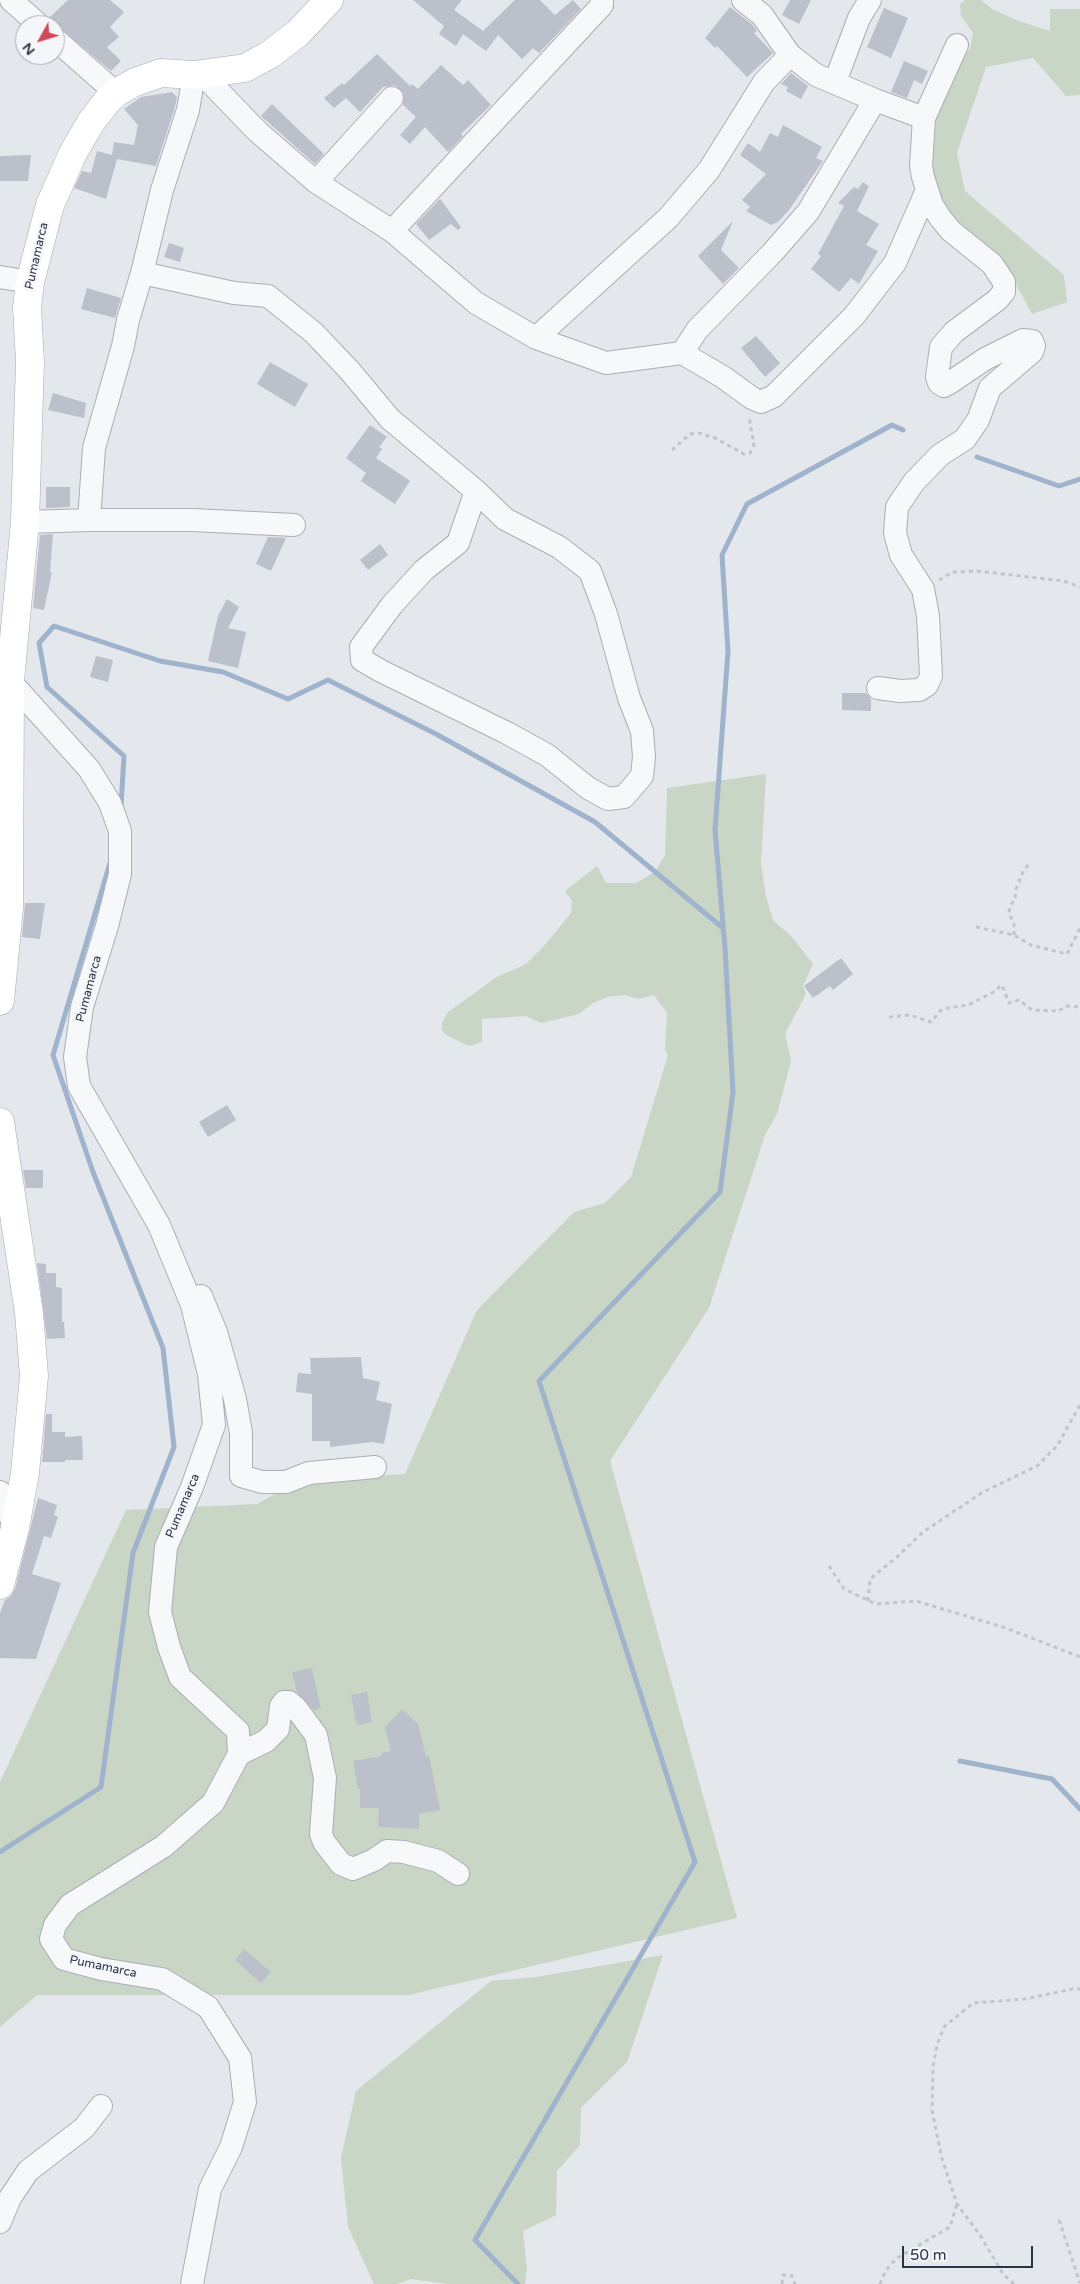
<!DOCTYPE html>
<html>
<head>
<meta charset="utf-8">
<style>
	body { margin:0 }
	#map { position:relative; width:1080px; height:2284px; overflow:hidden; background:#e4e7ec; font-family:"Varela Round",sans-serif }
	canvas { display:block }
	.north { position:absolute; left:15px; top:15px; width:50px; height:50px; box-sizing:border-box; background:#f4f6f9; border:1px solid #a4a8b1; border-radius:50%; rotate:231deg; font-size:14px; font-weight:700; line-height:20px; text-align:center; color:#2b3445 }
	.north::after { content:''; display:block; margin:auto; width:18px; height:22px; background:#d1495b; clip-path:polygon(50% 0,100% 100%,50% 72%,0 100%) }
	.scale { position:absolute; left:902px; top:2246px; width:131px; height:22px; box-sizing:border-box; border:2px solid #2b3445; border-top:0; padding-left:6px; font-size:15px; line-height:18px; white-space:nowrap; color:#2b3445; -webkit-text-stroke:4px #f4f6f9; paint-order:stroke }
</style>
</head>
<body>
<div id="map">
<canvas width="1080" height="2284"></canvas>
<div class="north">N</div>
<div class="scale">50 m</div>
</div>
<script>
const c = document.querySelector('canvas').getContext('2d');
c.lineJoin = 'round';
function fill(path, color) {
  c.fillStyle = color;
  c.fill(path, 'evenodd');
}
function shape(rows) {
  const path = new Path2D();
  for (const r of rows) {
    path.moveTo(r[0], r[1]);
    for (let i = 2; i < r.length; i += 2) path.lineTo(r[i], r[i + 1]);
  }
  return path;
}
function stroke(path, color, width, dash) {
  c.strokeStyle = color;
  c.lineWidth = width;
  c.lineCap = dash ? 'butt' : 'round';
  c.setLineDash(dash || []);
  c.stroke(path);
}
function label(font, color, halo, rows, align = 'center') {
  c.font = font + ' "Varela Round",sans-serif';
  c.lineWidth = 5;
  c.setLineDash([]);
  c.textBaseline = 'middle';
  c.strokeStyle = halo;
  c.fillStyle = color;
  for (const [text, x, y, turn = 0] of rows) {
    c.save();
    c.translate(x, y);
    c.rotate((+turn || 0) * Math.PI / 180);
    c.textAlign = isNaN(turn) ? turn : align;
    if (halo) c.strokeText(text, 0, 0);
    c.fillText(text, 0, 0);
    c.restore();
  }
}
fill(shape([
	[965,0,981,0,992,9,1019,21,1050,31,1050,9,1080,9,1080,95,1066,96,1033,58,986,67,957,153,965,191,1064,275,1067,302,1032,314,1006,266,944,213,930,162,940,96,958,63,970,49,973,33,961,16,960,4],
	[766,774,761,863,766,896,773,920,792,937,813,964,803,986,806,994,785,1034,791,1061,777,1114,765,1135,709,1308,610,1461,737,1918,409,1995,37,1995,0,2027,0,1782,126,1510,257,1504,298,1481,405,1474,477,1310,574,1212,605,1203,631,1177,668,1055,665,1051,667,1013,654,995,639,999,624,995,607,997,593,1003,579,1014,541,1023,526,1016,482,1019,482,1042,469,1046,446,1035,442,1030,442,1022,448,1012,497,977,526,964,544,946,571,913,572,901,565,891,597,866,606,883,636,883,655,872,665,855,667,788],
	[663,1955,627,2062,581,2108,580,2145,557,2171,556,2215,523,2231,527,2269,525,2284,448,2284,411,2279,397,2284,374,2284,348,2227,341,2158,356,2091,491,1981,536,1977]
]), '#c9d6c5');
stroke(shape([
	[977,457,1059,486,1080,479],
	[121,806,124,756,47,687,39,643,54,626,160,661,223,672,288,699,328,680,436,734,595,822,723,928],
	[960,1761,1052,1779,1080,1809],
	[0,1852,101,1787,133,1553,174,1447,163,1348,93,1172,53,1055,110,863],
	[518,2284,475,2240,695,1862,539,1381,720,1192,733,1092,725,948,715,830,728,651,722,555,747,504,892,425,903,430]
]), '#9fb4cc', 5);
fill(shape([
	[68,0,110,0,124,12,110,27,119,37,107,47,121,61,111,71,58,26,50,17],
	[413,0,462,0,454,10,483,31,515,0,540,0,555,15,573,0,581,9,539,53,533,48,522,59,498,35,486,51,463,34,456,46,439,34,444,26],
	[790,0,811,0,799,24,782,15],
	[730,7,752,24,757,31,754,33,773,53,747,77,717,46,715,48,705,38],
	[884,8,908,18,891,58,867,47],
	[377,54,410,86,412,84,418,89,441,65,463,85,468,80,491,105,461,134,463,136,448,152,425,127,410,144,400,135,416,117,403,105,404,94,395,85,383,87,360,112,346,98,334,108,324,98,342,83,344,85],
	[904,61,928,71,922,84,914,80,907,98,891,92],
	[791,73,808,86,801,99,786,91,788,87,781,84],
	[172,92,177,97,175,107,156,166,117,159,106,199,74,188,82,171,91,173,97,151,112,155,114,142,134,145,138,125,124,109,141,97],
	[272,104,324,154,315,164,261,116],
	[783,125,822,147,816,158,823,161,789,210,778,222,771,225,746,211,750,207,742,200,766,174,740,155,748,143,760,152,770,133,778,137],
	[31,155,28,181,0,181,0,156],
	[863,182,869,186,857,211,879,224,866,245,878,251,859,284,851,278,839,292,811,269,821,256,818,254,844,206,838,203,854,187,858,189],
	[440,199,461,227,458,230,451,224,429,240,416,224],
	[733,221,721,250,739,268,723,284,698,256],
	[169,243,184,248,180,262,164,257],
	[87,288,121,298,115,318,81,309],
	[756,336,780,363,765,377,741,348],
	[270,362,308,384,295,407,257,384],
	[53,393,86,403,84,418,48,410],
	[370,425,387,437,379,447,382,449,376,458,410,481,395,504,361,481,366,473,346,458],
	[46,487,70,487,70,507,46,508],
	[53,534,50,572,52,572,44,610,33,608,40,535],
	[268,537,286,538,271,571,256,564],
	[380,544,388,555,368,570,360,560],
	[227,599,239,607,228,628,246,632,238,668,208,661,218,616],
	[96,656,113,660,108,682,90,677],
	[842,693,866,693,871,699,871,711,842,710],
	[25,903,45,903,40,939,22,937],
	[841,958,853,974,833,990,830,986,813,998,804,986],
	[227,1105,236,1120,208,1137,199,1122],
	[23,1170,43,1170,43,1188,26,1188],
	[37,1263,46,1264,46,1273,56,1273,56,1287,62,1288,62,1322,64,1322,65,1338,47,1339],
	[361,1357,363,1378,380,1382,376,1400,392,1404,384,1444,373,1442,330,1447,330,1441,312,1441,312,1394,296,1392,298,1373,311,1374,310,1358],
	[46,1414,52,1414,52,1432,65,1432,65,1437,82,1436,83,1460,65,1460,65,1462,42,1462],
	[38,1498,57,1505,54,1515,58,1517,51,1538,44,1536,32,1574,61,1583,36,1659,0,1658,0,1613,5,1600,11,1596,15,1589],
	[312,1668,321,1708,314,1710,297,1692,292,1672],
	[367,1692,372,1722,357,1725,351,1695],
	[402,1709,418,1724,426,1757,429,1756,440,1810,419,1814,419,1829,378,1827,379,1808,360,1808,360,1789,358,1789,353,1761,382,1756,381,1753,391,1751,385,1727],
	[244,1949,271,1972,261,1983,235,1960]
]), '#bbc0ca');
const minor = shape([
	[11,0,39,25],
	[55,39,116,93],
	[202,74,258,132,316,182,392,231,476,303,536,338,606,363,682,353,723,377,752,398,761,402,774,396,854,316,895,263,927,190],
	[835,82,859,18,870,0],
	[875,100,924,118],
	[316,182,392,98],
	[392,231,602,5,602,0],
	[142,273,234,293,268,296,314,333,350,371,390,419,476,491,505,519,559,547,590,571,606,614,629,698,642,731,644,757,642,776,624,797,608,799,588,788,547,755,507,733,381,671,362,660,361,647,392,605,424,570,458,543,476,491],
	[0,277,30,282],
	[536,338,668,218,709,170,764,82,790,55],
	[682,353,697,330,773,252,808,212,875,100,816,75,790,55,762,15,743,0],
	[89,520,193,520,294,525],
	[25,522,89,520,94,448,123,346,128,320,142,273,162,190,188,110,194,75],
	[10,681,89,769,110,803,120,831,120,874,107,926,82,1007,75,1057,79,1086,159,1225,192,1305,209,1374,214,1425,192,1487,166,1547,160,1612,169,1647,180,1677,238,1731,239,1754,213,1803,164,1846,70,1905,55,1925,51,1939,64,1959,101,1969,162,1979,208,2007,240,2058,245,2102,231,2147,210,2189,192,2284],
	[878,688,900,691,919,690,927,685,931,676,928,616,923,589,901,555,895,533,897,507,914,482,940,455,965,439,978,420,990,388,1032,352,1034,346,1032,341,1023,340,985,359,951,382,944,386,939,383,937,377,941,347,954,332,997,300,1004,292,1004,282,992,264,951,231,941,219,932,205,923,177,921,166,924,118,957,45],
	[201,1296,216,1332,235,1399,241,1433,241,1476,262,1482,286,1482,309,1473,375,1467],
	[0,1492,15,1528],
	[239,1754,266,1741,278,1729,281,1706,284,1702,289,1702,296,1708,316,1735,325,1778,321,1834,324,1842,341,1864,353,1869,374,1860,387,1851,404,1852,438,1861,458,1874],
	[0,2222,10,2198,28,2171,84,2128,101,2106]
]);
const major = shape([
	[0,1001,9,908,10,681,25,522,30,362,27,307,30,282,50,205,73,153,91,122,109,99,116,93,135,82,161,73,194,75,245,68,269,55,298,33,329,0],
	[0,1122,29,1313,34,1376,25,1473,15,1528,0,1585]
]);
stroke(minor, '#a9aeb7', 24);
stroke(major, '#a3abb8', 29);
stroke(shape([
	[672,450,690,434,699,433,715,438,744,454,750,453,754,445,749,417],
	[939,580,953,572,977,571,1064,581,1080,587],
	[976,927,1014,935,1031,945,1067,954,1080,928],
	[1014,935,1014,924,1009,913,1010,906,1015,899,1016,889,1023,872,1030,862],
	[889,1017,910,1015,931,1022,942,1009,968,1005,992,993,1002,985,1009,1003,1019,1000,1032,1010,1059,1011,1065,1006,1080,1007],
	[829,1566,844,1589,876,1604,916,1601,1006,1628,1080,1657],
	[868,1601,870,1579,897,1557,923,1532,983,1492,1037,1466,1057,1446,1080,1405],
	[1059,2220,1080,2283],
	[782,2284,783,2275,792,2276,795,2284],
	[880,2284,886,2270,897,2258,950,2227,957,2204],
	[1014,2284,1003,2274,980,2235,957,2204,942,2159,932,2110,933,2067,937,2045,944,2027,973,2003,1025,1999,1073,1989,1080,1989]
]), '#c2c5cb', 3, [4, 4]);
stroke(minor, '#f7f8fa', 22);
stroke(major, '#fff', 28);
label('12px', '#2b3445', '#f4f6f9', [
	["Pumamarca",37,256,-77],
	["Pumamarca",89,989,-75],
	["Pumamarca",183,1506,-67],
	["Pumamarca",103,1967,12]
]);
</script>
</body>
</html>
